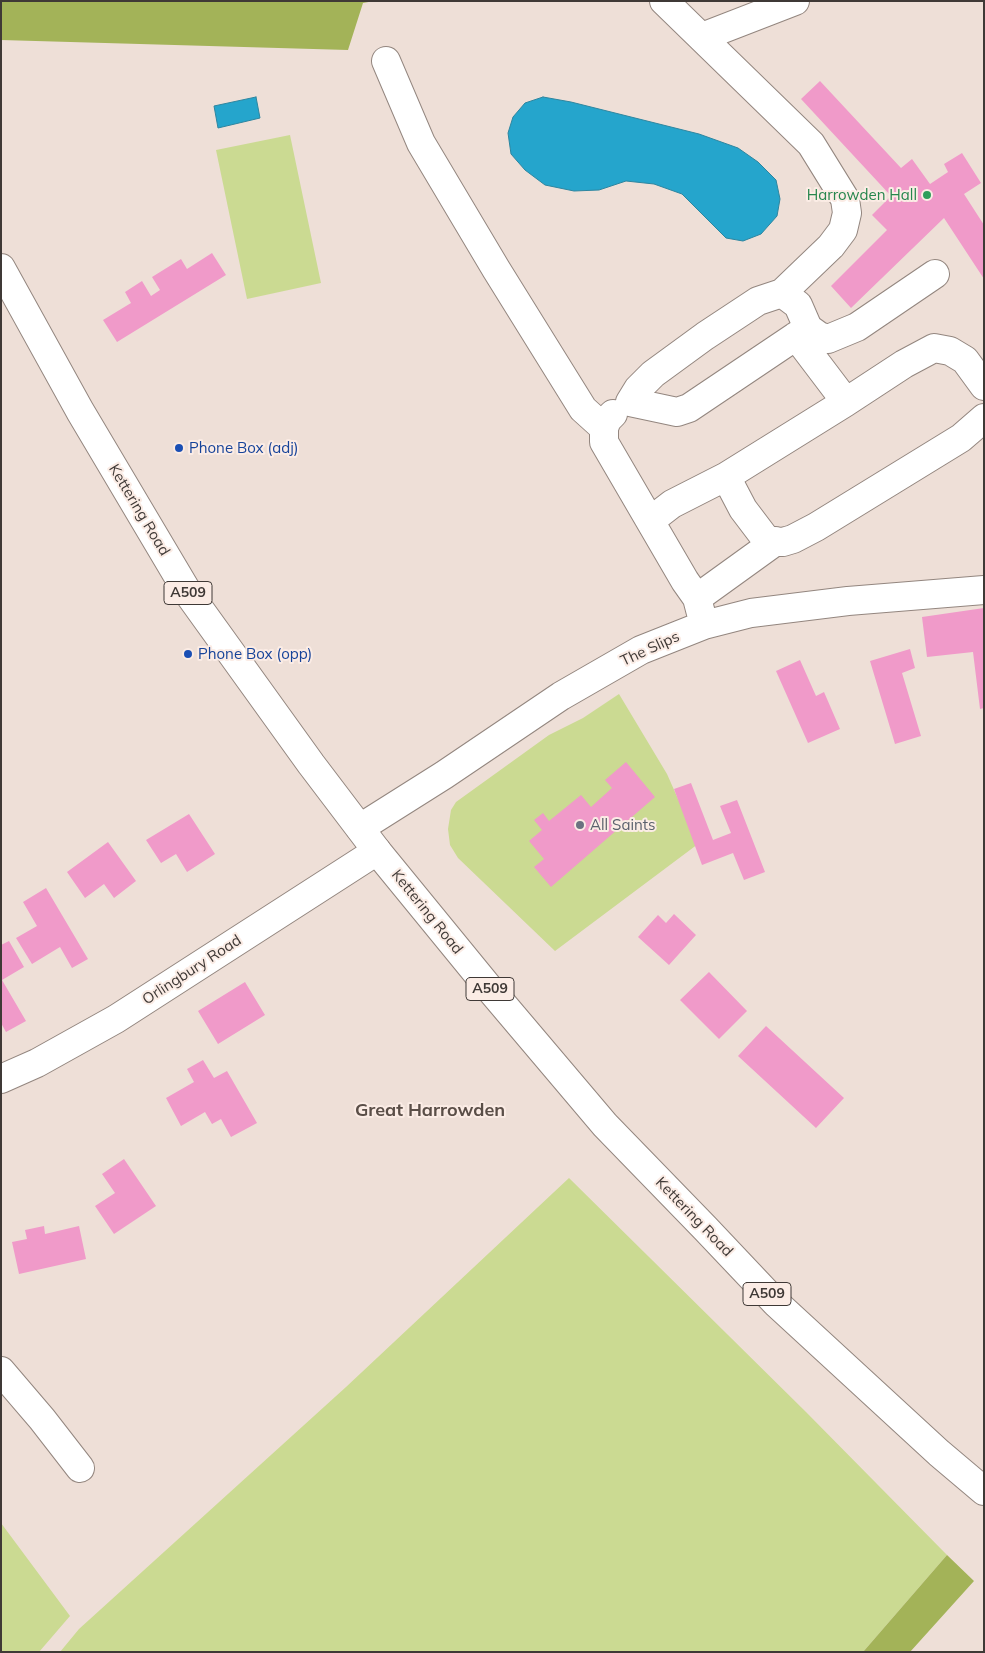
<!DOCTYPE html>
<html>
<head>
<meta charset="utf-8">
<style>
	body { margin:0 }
	#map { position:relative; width:985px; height:1653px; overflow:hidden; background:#eedfd7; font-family:Mulish,sans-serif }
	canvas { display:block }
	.frame { position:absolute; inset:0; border:2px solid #3f3936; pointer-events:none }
</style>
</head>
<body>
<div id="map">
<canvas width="985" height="1653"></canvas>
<div class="frame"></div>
</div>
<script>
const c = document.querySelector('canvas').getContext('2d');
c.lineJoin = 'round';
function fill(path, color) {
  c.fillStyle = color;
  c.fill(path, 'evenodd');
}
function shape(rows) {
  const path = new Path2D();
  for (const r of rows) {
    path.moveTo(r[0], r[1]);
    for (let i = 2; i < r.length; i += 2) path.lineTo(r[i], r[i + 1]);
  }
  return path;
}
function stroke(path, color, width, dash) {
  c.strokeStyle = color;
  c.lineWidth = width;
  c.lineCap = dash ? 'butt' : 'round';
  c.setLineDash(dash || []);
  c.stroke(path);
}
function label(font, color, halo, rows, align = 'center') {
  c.font = font + ' Mulish,sans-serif';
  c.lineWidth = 4;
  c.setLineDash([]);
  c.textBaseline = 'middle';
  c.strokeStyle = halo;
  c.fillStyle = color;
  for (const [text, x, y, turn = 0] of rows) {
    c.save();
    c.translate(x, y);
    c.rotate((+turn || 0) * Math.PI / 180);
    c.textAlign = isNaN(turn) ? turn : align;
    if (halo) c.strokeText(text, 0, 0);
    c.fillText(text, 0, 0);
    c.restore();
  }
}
fill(shape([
	[290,135,321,283,247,299,216,150],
	[619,694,667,774,698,844,555,951,458,858,450,845,448,829,451,810,456,802,549,735,583,718],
	[569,1178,806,1412,947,1555,863,1652,60,1652,79,1629,346,1387],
	[1,1523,70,1616,39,1652,1,1652]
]), '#cbda92');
fill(shape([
	[1,1,374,1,363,3,348,50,1,40],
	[947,1555,974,1581,910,1652,863,1652]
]), '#a3b358');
const water = shape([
	[256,97,260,118,218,128,214,106,256,97],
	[543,97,571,102,699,134,738,148,758,162,776,180,780,199,777,216,761,234,743,241,726,238,682,194,654,184,626,181,599,190,574,191,545,185,525,170,511,154,508,133,513,117,525,103,543,97]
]);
fill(water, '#25a5cc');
stroke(water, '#2d859f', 1);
fill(shape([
	[820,81,901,168,912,159,930,184,948,172,944,164,962,153,981,183,964,194,984,225,984,279,944,218,851,308,831,286,887,230,872,215,891,196,801,99],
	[212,253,226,275,117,342,103,320,131,303,125,292,142,281,151,296,160,290,152,277,181,259,187,269],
	[984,608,984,708,980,709,973,652,927,657,922,617],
	[910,649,915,668,902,673,921,736,895,744,870,661],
	[800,660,816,696,824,692,840,729,808,743,776,671],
	[626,762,655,797,551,887,534,867,544,859,529,841,542,830,534,820,543,813,549,821,581,795,591,807,612,788,605,780],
	[691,783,713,840,731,833,720,806,737,800,765,872,744,880,733,853,702,865,674,789],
	[189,814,215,854,187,872,176,854,161,863,146,840],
	[108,842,136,881,114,898,104,884,85,898,67,872],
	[46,888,88,959,72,968,60,947,32,964,16,938,37,926,23,902],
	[674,914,696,935,669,965,638,937,658,915,666,923],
	[9,941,24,967,2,980,26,1021,6,1032,1,1023,1,945],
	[709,972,747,1011,719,1039,680,1000],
	[245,982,265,1015,218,1044,198,1011],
	[766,1026,844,1098,816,1128,738,1056],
	[203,1060,214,1078,227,1071,257,1123,231,1137,221,1119,212,1124,205,1112,181,1126,166,1098,194,1082,187,1069],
	[124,1159,156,1206,114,1234,95,1206,115,1193,102,1174],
	[44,1226,45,1234,79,1226,86,1259,19,1274,12,1242,27,1239,25,1230]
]), '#f09ac9');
const minor = shape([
	[664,1,811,144,845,199,847,213,843,230,831,246,782,293],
	[702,37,795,1],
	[386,61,421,143,496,269,583,409,604,428],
	[782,293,798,305,808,328,689,408,677,412,630,402,638,389,653,374,705,336,758,301,782,293],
	[808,328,819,336,828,339,857,327,935,274],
	[796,336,846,402,904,364,934,348,950,351,965,360,984,386],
	[846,402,727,476,732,488,743,509,765,538,772,541,783,542,793,539,816,527,961,438,984,418],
	[613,414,607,420,604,428,604,442,685,581,697,598,704,625],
	[650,521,672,504,727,476],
	[697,598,776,541],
	[360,828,444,775,561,696,641,650,704,625,751,613,848,601,984,590],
	[1,1371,42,1419,80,1468]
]);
const major = shape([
	[1,1079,37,1063,116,1019,377,851]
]);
const highway = shape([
	[1,268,80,411,188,593,311,764,377,851,489,988,605,1125,705,1228,776,1303,939,1453,984,1491]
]);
stroke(minor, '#93867f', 30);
stroke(major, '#93867f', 30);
stroke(highway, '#93867f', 30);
stroke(minor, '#fff', 28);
stroke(major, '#fff', 28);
stroke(highway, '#fff', 28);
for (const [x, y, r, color] of [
	[927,195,5,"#2e9e5b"],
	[179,448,5,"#1a4fb4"],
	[188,654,5,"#1a4fb4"],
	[580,825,5,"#6b7280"]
]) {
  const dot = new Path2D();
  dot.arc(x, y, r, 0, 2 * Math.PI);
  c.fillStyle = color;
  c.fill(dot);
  stroke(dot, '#fbece5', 2);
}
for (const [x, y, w] of [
	[188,593,48],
	[490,989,48],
	[767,1294,48]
]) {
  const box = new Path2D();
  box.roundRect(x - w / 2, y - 11.5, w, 23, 4);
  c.fillStyle = '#fbece5';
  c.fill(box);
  stroke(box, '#3f3936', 1);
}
label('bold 14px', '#3f3936', null, [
	["A509",188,593],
	["A509",490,989],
	["A509",767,1294]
]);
label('15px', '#27864d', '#fbece5', [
	["Harrowden Hall",917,195]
], 'right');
label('15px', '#164399', '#fbece5', [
	["Phone Box (adj)",189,448],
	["Phone Box (opp)",198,654]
], 'left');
label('15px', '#3f3936', '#fbece5', [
	["Kettering Road",139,510,59],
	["The Slips",650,649,-25],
	["Kettering Road",427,912,51],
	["Orlingbury Road",192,970,-33],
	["Kettering Road",694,1217,46]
]);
label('15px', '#5b616d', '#fbece5', [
	["All Saints",590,825]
], 'left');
label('bold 18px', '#5a4e47', '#fbece5', [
	["Great Harrowden",430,1111]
]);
</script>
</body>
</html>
